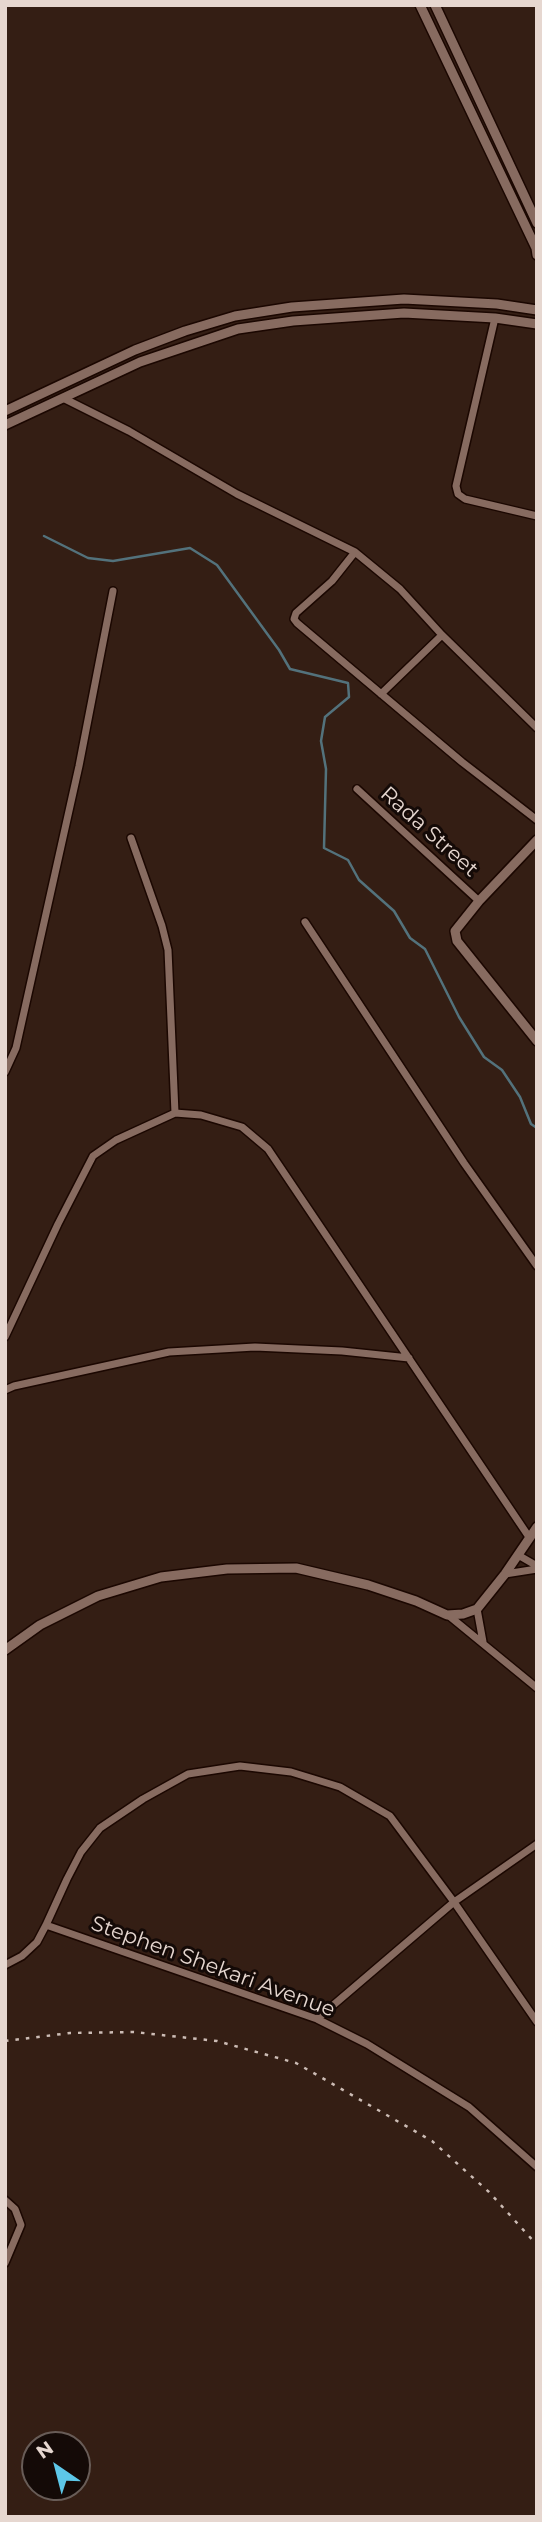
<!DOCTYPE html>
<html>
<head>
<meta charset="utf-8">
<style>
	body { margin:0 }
	#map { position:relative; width:542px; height:2522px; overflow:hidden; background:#341e14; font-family:Montserrat,sans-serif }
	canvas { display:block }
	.frame { position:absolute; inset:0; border:7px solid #e6d7d0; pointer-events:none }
	.north { position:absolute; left:21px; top:2431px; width:70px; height:70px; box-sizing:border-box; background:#140a07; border:2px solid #685c57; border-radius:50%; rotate:325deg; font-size:19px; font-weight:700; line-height:28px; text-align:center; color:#e6d7d0 }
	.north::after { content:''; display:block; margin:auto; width:24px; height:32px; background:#5dc7e8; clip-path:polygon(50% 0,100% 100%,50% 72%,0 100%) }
</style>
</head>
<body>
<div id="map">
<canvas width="542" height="2522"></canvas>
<div class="frame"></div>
<div class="north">N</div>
</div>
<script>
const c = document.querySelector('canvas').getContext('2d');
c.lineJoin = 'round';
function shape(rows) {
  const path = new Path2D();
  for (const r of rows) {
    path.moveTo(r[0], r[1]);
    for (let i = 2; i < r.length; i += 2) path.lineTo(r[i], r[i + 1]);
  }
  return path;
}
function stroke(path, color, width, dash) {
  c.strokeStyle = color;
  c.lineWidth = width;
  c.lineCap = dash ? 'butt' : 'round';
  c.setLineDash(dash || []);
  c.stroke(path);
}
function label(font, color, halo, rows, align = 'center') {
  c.font = font + ' Montserrat,sans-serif';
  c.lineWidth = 6;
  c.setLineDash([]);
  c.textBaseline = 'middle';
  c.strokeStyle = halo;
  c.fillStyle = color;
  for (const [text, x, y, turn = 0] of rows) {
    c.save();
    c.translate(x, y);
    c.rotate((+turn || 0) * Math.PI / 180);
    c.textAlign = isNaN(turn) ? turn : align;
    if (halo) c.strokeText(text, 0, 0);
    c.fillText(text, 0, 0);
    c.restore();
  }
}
stroke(shape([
	[44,536,88,558,113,561,190,548,217,565,279,650,290,669,348,683,349,697,325,717,321,741,326,769,324,848,348,860,359,880,394,911,410,938,425,949,459,1017,484,1057,502,1070,520,1097,531,1124,537,1128]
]), '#53727c', 2.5);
const minor = shape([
	[495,318,456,486,458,494,465,499,537,516],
	[65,399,129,431,237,494,355,552,400,589,442,635,537,728],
	[355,552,332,581,296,613,294,619,297,623,462,762,537,820],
	[381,694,442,635],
	[357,789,479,901],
	[131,838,162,926,168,950,175,1113],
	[305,922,464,1163,537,1266],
	[5,1072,16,1048,79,766,113,591],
	[5,1337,58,1224,93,1156,116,1140,175,1113,201,1115,242,1127,268,1149,529,1537],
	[5,1390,14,1386,169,1352,255,1347,342,1351,409,1358],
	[518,1555,537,1566],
	[505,1574,537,1569],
	[477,1609,483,1642],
	[448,1615,537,1688],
	[46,1925,317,2019,367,2044,469,2107,537,2167],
	[5,1965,22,1956,37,1942,46,1925,67,1879,81,1852,100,1828,143,1799,188,1774,240,1766,291,1772,340,1787,390,1816,454,1902,537,2022],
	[317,2019,454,1902,537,1844],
	[5,2200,15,2209,21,2225,5,2263]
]);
const tertiary = shape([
	[420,5,536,248,537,255],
	[435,5,537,223],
	[5,411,135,350,185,331,235,316,292,307,404,299,497,304,537,310],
	[5,425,140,362,238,329,293,321,404,313,495,318,537,324],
	[537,840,479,901,455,931,457,941,537,1041],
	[5,1650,40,1625,98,1596,161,1577,227,1569,296,1568,368,1585,416,1601,447,1615,463,1614,477,1609,505,1574,537,1527]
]);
stroke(minor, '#1b0701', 10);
stroke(tertiary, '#1b0701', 12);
stroke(minor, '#876b60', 7);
stroke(tertiary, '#876b60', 9);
stroke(shape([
	[5,2041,70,2033,134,2032,217,2041,296,2063,432,2141,489,2192,537,2245]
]), '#ccbcb5', 2.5, [3.5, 7]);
label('21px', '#e6d7d0', '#140a07', [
	["Rada Street",429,832,42],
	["Stephen Shekari Avenue",213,1967,20]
]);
</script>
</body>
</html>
